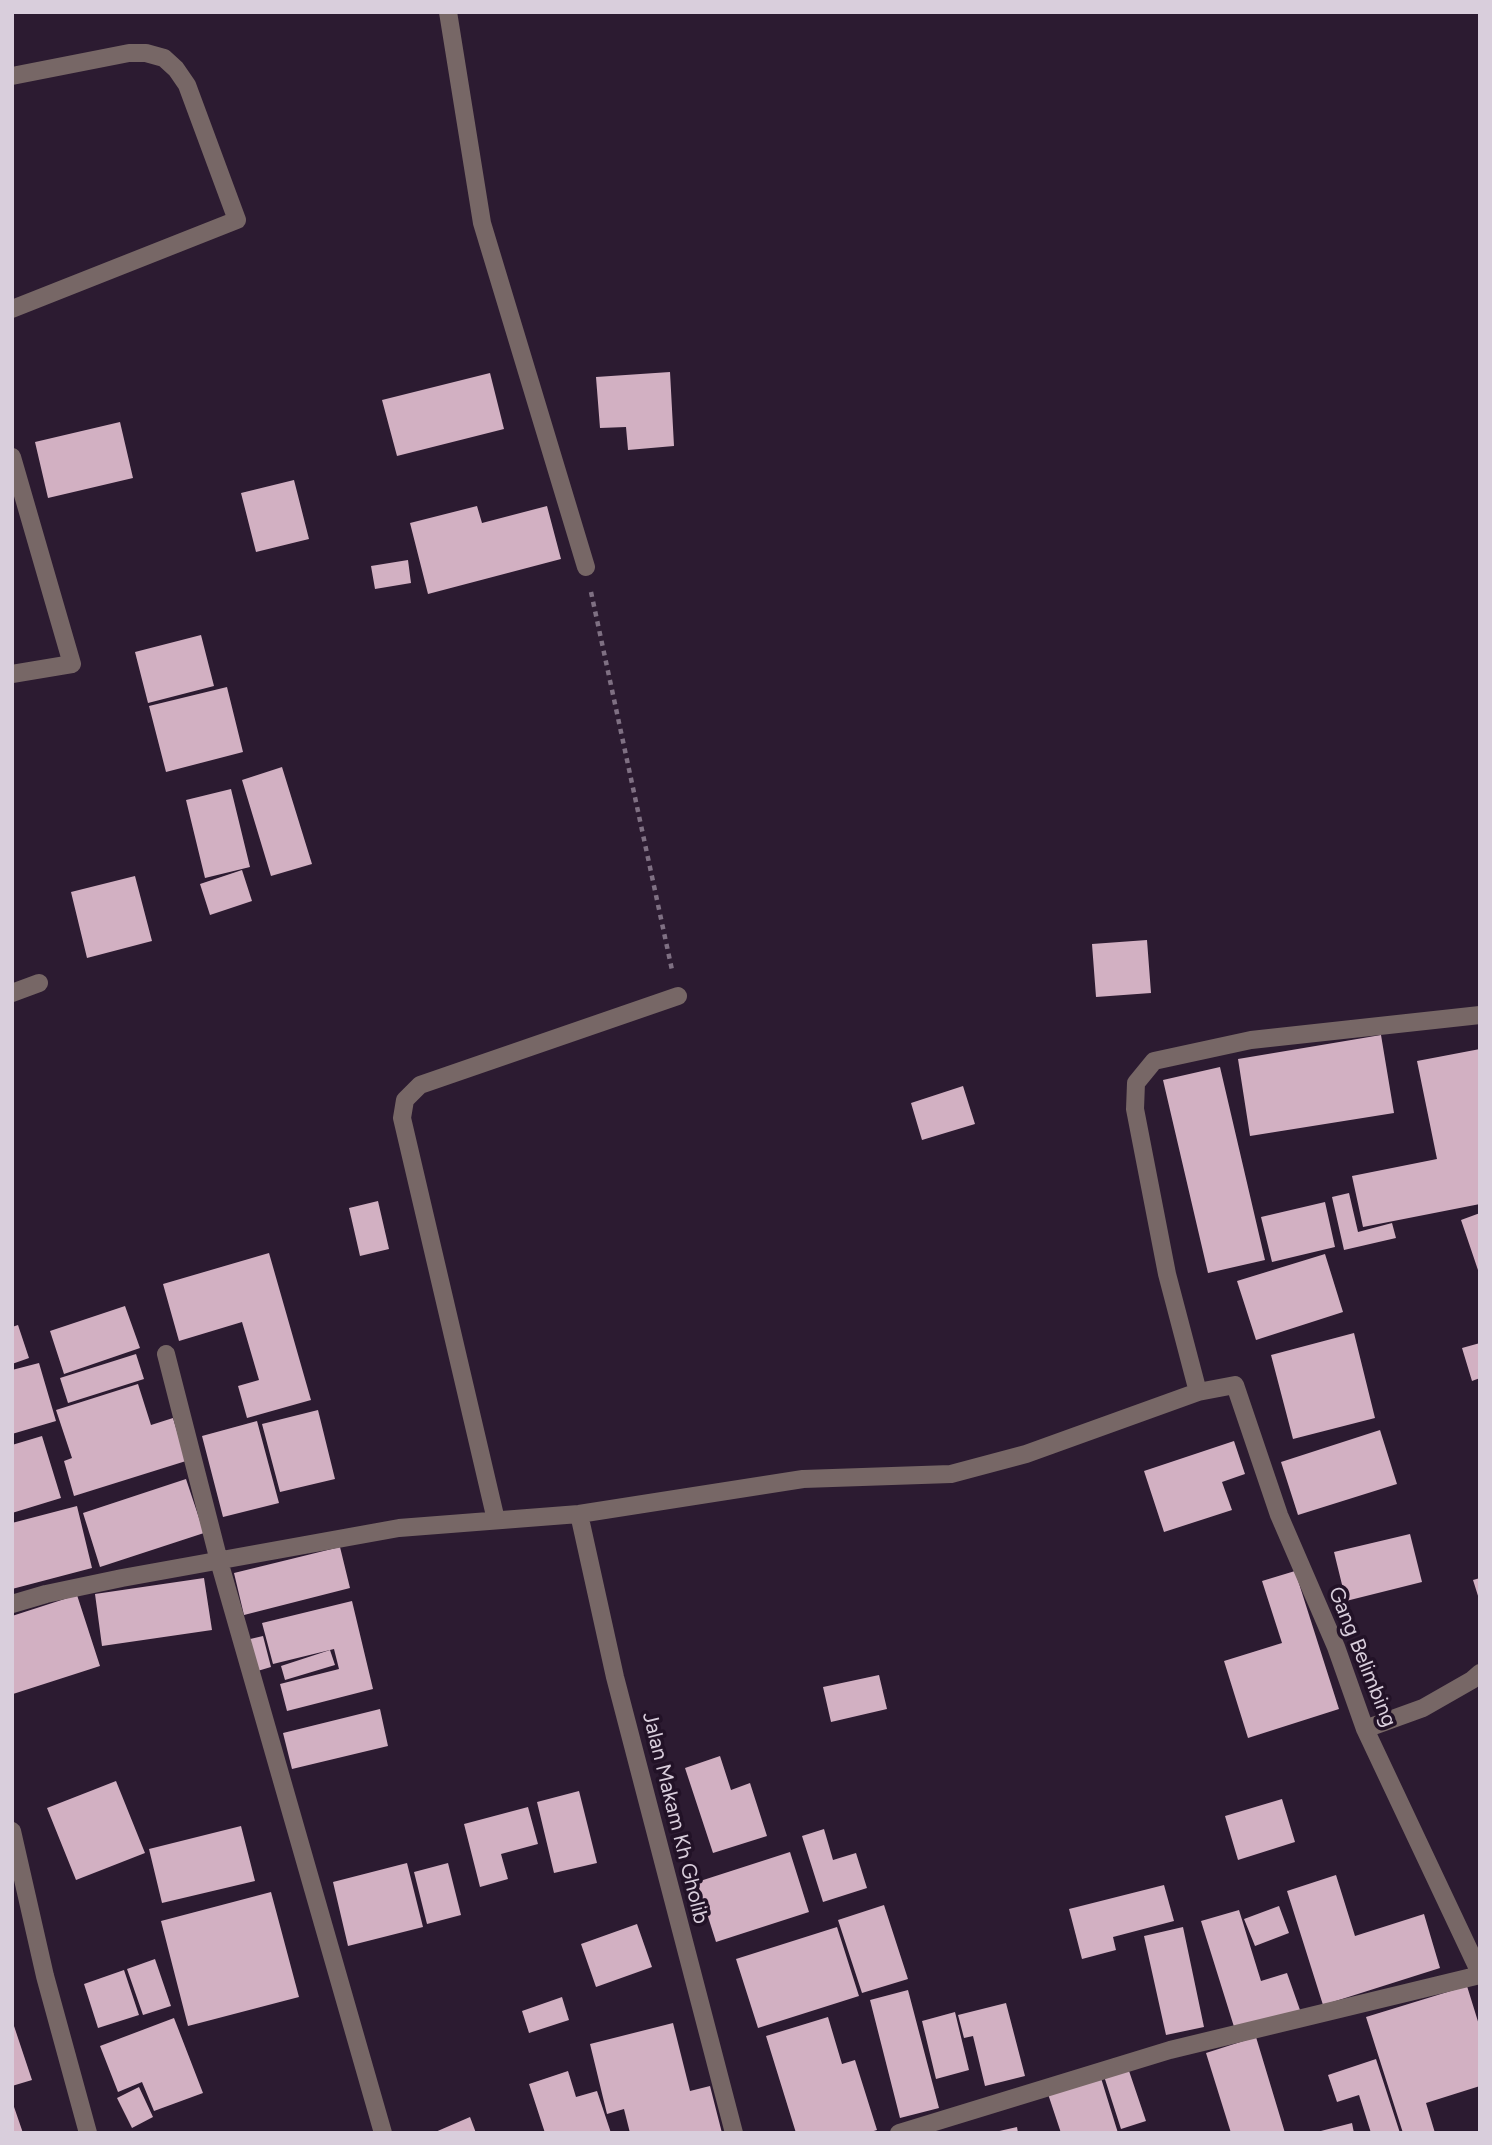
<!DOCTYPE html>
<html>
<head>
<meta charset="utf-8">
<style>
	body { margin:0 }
	#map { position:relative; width:1492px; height:2145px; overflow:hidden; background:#2c1b31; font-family:Figtree,sans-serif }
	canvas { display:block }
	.frame { position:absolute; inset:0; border:14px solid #d9cedc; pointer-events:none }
</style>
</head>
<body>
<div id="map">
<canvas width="1492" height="2145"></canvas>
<div class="frame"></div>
</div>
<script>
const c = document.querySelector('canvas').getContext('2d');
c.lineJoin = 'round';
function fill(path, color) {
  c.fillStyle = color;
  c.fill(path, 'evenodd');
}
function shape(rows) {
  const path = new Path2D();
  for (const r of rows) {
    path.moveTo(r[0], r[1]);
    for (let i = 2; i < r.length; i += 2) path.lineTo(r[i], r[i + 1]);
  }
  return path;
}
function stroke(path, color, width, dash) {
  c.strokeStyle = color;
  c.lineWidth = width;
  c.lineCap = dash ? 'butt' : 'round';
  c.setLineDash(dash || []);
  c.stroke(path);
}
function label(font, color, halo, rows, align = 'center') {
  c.font = font + ' Figtree,sans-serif';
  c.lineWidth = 7;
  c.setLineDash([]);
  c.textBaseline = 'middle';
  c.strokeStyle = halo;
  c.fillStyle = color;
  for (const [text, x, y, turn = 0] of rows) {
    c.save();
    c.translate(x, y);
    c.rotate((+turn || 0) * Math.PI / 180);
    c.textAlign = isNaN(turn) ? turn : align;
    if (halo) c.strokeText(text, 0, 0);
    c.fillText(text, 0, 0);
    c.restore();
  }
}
fill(shape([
	[670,372,674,446,628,450,626,427,600,428,596,377],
	[490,373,504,429,397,456,382,400],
	[120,422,133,478,48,498,35,442],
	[294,480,309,539,256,552,241,493],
	[477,506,482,523,547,506,561,559,428,594,410,523],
	[408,560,411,583,375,589,371,566],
	[201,635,214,686,148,703,135,652],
	[227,687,243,752,166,772,149,706],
	[282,767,312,864,271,876,242,780],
	[231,789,250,867,205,878,186,800],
	[242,870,252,901,210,915,200,884],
	[135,876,152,941,87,958,71,892],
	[1147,940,1151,993,1096,997,1092,944],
	[1381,1035,1394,1113,1250,1136,1238,1059],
	[1480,1049,1480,1204,1363,1227,1352,1176,1437,1159,1417,1061],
	[1220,1067,1265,1260,1208,1273,1163,1080],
	[963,1086,975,1124,922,1140,911,1103],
	[1349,1193,1358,1232,1392,1223,1396,1238,1344,1250,1332,1197],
	[378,1201,389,1249,360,1256,349,1208],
	[1325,1202,1335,1247,1272,1262,1261,1217],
	[1480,1213,1480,1273,1479,1273,1461,1220],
	[269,1253,311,1400,247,1418,238,1386,259,1380,242,1322,179,1341,163,1284],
	[1325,1254,1343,1312,1256,1340,1237,1281],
	[125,1306,140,1348,64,1374,50,1331],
	[18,1325,29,1358,12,1364,12,1327],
	[1354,1333,1375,1418,1293,1439,1271,1355],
	[1480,1343,1480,1378,1472,1381,1462,1348],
	[136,1354,144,1379,68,1403,60,1378],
	[39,1363,56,1421,12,1434,12,1370],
	[138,1384,151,1425,173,1418,186,1461,74,1496,64,1461,72,1458,56,1410],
	[318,1410,335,1479,280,1492,262,1424],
	[257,1421,279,1503,223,1517,202,1436],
	[1380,1430,1397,1484,1298,1515,1281,1462],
	[42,1436,61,1498,12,1513,12,1445],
	[1234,1441,1245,1474,1222,1482,1232,1510,1164,1532,1144,1471],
	[186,1479,204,1533,100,1567,83,1513],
	[77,1506,92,1568,12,1589,12,1523],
	[1410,1534,1422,1582,1346,1601,1334,1552],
	[340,1547,350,1588,244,1615,234,1573],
	[1295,1571,1339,1709,1248,1738,1224,1661,1282,1643,1262,1581],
	[204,1578,212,1630,102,1646,95,1594],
	[1480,1578,1480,1599,1479,1599,1473,1580],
	[77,1595,100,1666,13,1694,12,1616],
	[352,1601,373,1689,287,1711,280,1684,339,1669,334,1649,273,1664,262,1623],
	[263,1636,271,1667,254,1672,246,1640],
	[330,1650,335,1665,285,1680,281,1666],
	[879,1675,887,1709,831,1722,823,1687],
	[380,1709,388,1746,292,1769,283,1733],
	[720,1756,731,1790,750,1783,767,1836,713,1853,685,1768],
	[116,1781,145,1853,76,1880,47,1808],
	[579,1791,597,1863,554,1873,537,1802],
	[1282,1799,1295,1842,1238,1860,1225,1816],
	[528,1807,538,1844,501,1854,508,1879,480,1887,464,1824],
	[241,1826,255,1881,162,1903,149,1849],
	[824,1829,833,1860,856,1853,867,1888,823,1902,802,1836],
	[790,1852,809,1912,716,1942,697,1882],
	[407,1863,423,1927,348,1946,333,1882],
	[448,1863,461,1915,427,1924,414,1872],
	[1336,1875,1355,1936,1424,1914,1440,1968,1323,2005,1287,1891],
	[1164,1885,1174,1921,1113,1937,1116,1950,1082,1959,1069,1909],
	[271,1892,299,1997,188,2026,161,1921],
	[884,1905,908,1979,862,1993,838,1920],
	[1279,1906,1289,1933,1255,1946,1244,1919],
	[1239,1910,1261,1981,1287,1973,1300,2010,1235,2030,1201,1921],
	[637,1924,652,1967,596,1987,581,1944],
	[837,1927,859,1996,758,2028,736,1959],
	[1183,1927,1204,2027,1166,2035,1144,1936],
	[155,1959,171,2006,143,2015,127,1969],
	[124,1970,139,2015,98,2028,84,1984],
	[1467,1986,1480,2028,1480,2086,1426,2103,1435,2133,1403,2133,1366,2017],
	[908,1990,939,2108,900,2118,870,2000],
	[562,1997,569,2020,529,2033,522,2011],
	[1006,2003,1025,2076,985,2086,973,2036,964,2038,958,2015],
	[955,2012,969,2070,936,2079,922,2021],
	[828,2017,842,2064,855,2060,877,2130,867,2133,796,2133,766,2036],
	[174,2018,203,2093,154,2111,142,2082,118,2092,100,2046],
	[12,2020,32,2080,12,2086],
	[673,2023,690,2091,710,2086,722,2133,630,2133,624,2109,607,2114,590,2044],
	[1256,2037,1285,2133,1231,2133,1206,2053],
	[1376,2059,1400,2133,1371,2133,1359,2095,1337,2102,1328,2075],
	[1127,2065,1146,2121,1121,2129,1103,2073],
	[568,2071,576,2097,597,2091,611,2133,545,2133,529,2084],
	[1101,2078,1118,2133,1061,2133,1048,2094],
	[139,2087,153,2117,132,2128,117,2098],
	[13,2104,23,2133,12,2133],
	[470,2117,476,2133,433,2133],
	[1352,2123,1354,2133,1317,2133,1317,2132],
	[1017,2127,1018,2133,995,2133,995,2132]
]), '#d2b0c2');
stroke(shape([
	[591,592,672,970]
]), '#7f7083', 4.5, [5, 5]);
stroke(shape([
	[448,12,482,223,586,567],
	[12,76,129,53,146,53,164,58,176,69,187,85,237,220,12,309],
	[12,457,72,664,12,674],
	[12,993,39,983],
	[166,1354,219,1561,383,2133],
	[1198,1392,1167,1274,1135,1109,1136,1083,1154,1061,1251,1040,1480,1015],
	[579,1514,615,1677,734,2133],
	[496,1520,402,1118,405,1100,420,1085,678,996],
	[12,1604,46,1594,122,1578,399,1528,579,1514,803,1479,951,1474,1026,1454,1198,1392,1235,1385,1279,1515,1336,1647,1365,1729,1480,1973],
	[1365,1729,1423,1708,1472,1680,1480,1673],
	[12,1831,45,1976,88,2133],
	[899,2133,1170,2050,1480,1975]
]), '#776766', 18);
label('21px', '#d9cedc', '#221227', [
	["Gang Belimbing",1362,1657,68],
	["Jalan Makam Kh Gholib",675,1818,76]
]);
</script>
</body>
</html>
